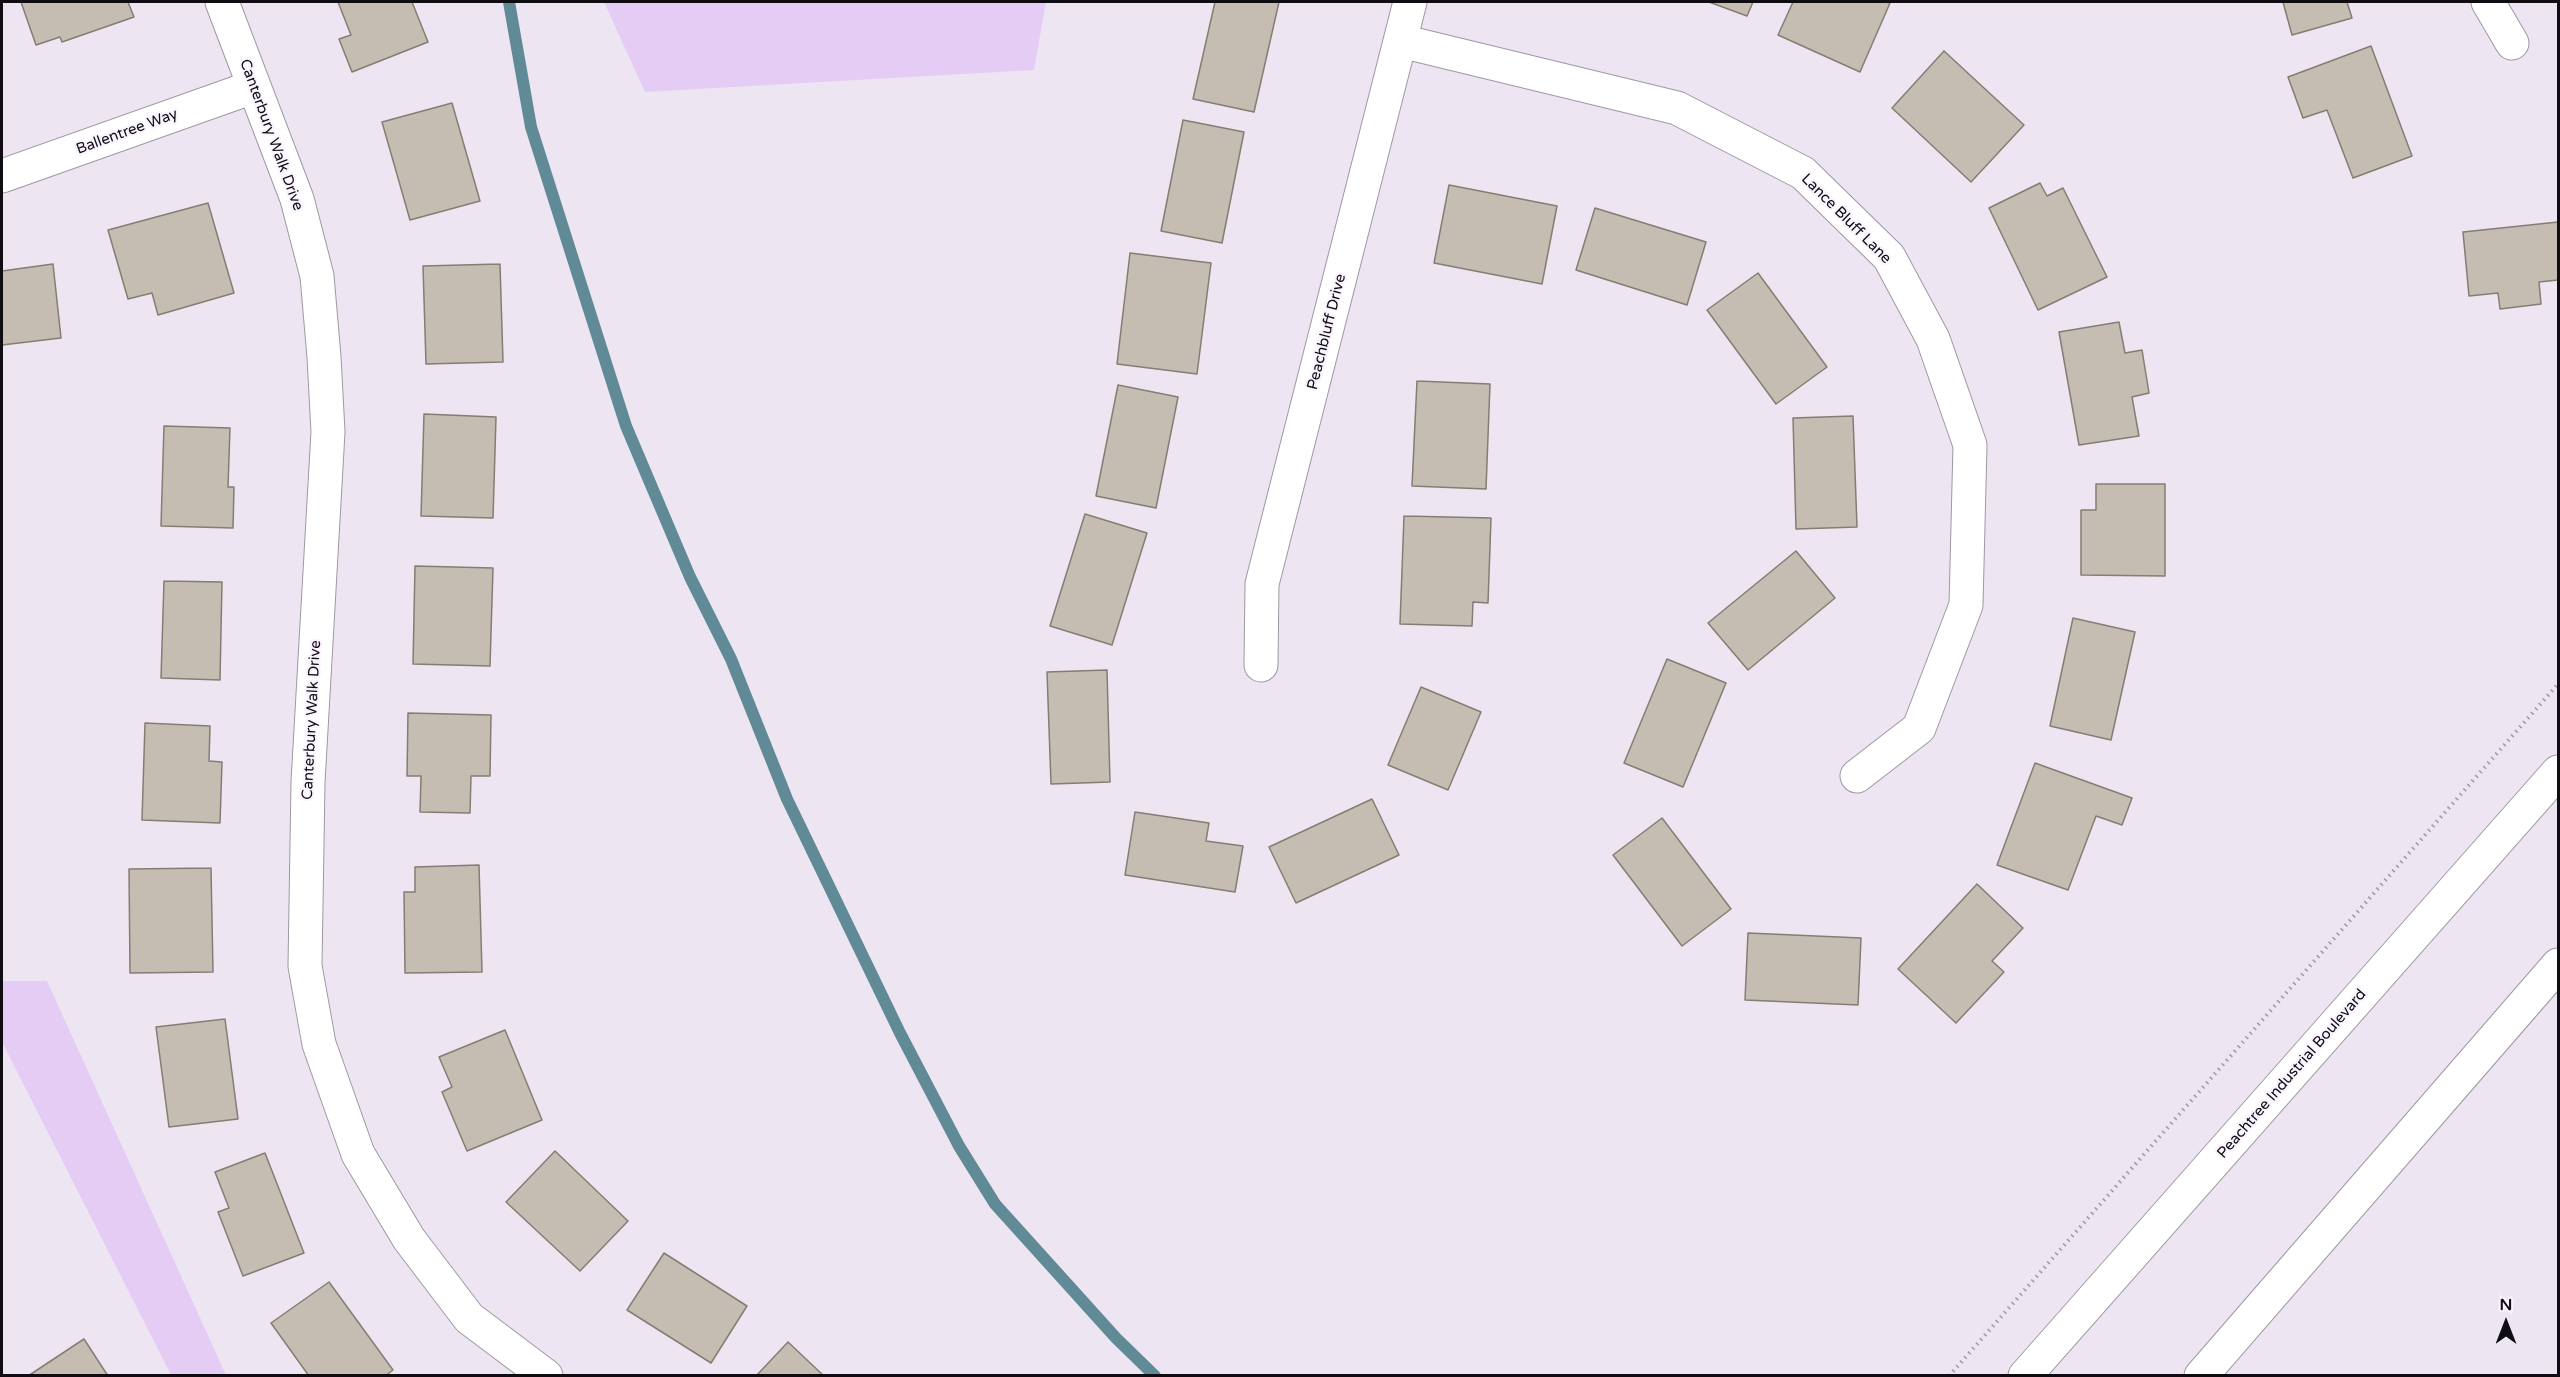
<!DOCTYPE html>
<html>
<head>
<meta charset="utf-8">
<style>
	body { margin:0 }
	#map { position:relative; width:2560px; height:1377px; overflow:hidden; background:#ede6f2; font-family:"Varela Round",sans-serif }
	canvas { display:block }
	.frame { position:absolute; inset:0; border:3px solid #0f0d11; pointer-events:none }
	.north { position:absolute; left:2476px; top:1293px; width:60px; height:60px; -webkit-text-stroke:4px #faf4fe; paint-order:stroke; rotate:0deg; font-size:16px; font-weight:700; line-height:24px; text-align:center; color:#0f0d11 }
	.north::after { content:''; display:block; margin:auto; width:21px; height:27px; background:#0f0d11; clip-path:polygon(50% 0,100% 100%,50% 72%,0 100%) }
</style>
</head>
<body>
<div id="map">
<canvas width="2560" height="1377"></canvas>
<div class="frame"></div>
<div class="north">N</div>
</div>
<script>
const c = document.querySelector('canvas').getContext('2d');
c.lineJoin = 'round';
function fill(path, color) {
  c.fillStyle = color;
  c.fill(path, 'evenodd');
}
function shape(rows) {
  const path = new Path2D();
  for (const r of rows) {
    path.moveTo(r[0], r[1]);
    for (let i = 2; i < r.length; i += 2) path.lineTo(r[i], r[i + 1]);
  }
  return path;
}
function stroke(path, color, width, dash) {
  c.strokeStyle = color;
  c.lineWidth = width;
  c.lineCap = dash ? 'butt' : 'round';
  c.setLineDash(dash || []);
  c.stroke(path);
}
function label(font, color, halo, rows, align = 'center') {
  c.font = font + ' "Varela Round",sans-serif';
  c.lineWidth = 4.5;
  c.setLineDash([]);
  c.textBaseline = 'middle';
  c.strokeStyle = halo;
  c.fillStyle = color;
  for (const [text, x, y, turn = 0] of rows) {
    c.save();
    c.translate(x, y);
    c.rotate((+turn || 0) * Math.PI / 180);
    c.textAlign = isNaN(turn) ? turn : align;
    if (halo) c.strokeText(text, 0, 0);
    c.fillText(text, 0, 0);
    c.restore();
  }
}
fill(shape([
	[604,2,1046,2,1034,70,645,92],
	[2,981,47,981,226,1375,171,1375,2,1042]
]), '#e5ccf5');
stroke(shape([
	[509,2,531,127,626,426,690,577,731,659,787,799,900,1033,959,1146,995,1204,1116,1338,1155,1376]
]), '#608a95', 12);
const building = shape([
	[21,2,128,2,134,17,62,42,60,37,36,45,21,2],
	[338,2,412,2,428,42,352,72,339,39,351,35,338,2],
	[1215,2,1279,2,1254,112,1193,99,1215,2],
	[1709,2,1753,2,1747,16,1709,2],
	[1793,2,1886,2,1890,3,1860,72,1778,35,1793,2],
	[2283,2,2347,2,2352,18,2292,35,2283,2],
	[2371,46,2412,156,2353,178,2327,110,2303,118,2288,77,2371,46],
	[1944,51,2024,125,1971,182,1892,108,1944,51],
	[452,103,480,201,410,220,382,122,452,103],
	[1183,120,1244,132,1222,243,1161,231,1183,120],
	[2040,183,2047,196,2063,188,2107,277,2038,310,1989,208,2040,183],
	[1449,185,1557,206,1542,284,1434,263,1449,185],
	[208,203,234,293,158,315,152,293,128,299,108,230,208,203],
	[1595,208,1706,242,1687,305,1576,270,1595,208],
	[2558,222,2558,280,2539,282,2541,304,2500,309,2498,293,2469,296,2463,232,2558,222],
	[1130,253,1211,263,1197,374,1117,364,1130,253],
	[53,264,61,338,2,345,2,271,53,264],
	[500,264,503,362,426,364,423,266,500,264],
	[1758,273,1827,367,1776,404,1707,310,1758,273],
	[2119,322,2125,353,2142,350,2149,393,2132,397,2139,436,2079,445,2059,332,2119,322],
	[1417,381,1490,384,1486,489,1412,486,1417,381],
	[1118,385,1178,397,1156,508,1096,496,1118,385],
	[424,414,496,417,493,518,421,516,424,414],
	[1853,416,1857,527,1796,529,1793,418,1853,416],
	[164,426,230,428,228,487,234,487,233,528,161,526,164,426],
	[2096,484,2165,484,2165,576,2081,575,2081,510,2096,510,2096,484],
	[1085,514,1147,533,1112,645,1050,626,1085,514],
	[1404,516,1491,518,1488,603,1473,602,1472,626,1400,624,1404,516],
	[1796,551,1835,598,1748,670,1708,623,1796,551],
	[415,566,493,568,490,666,413,664,415,566],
	[164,581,222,582,220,680,161,678,164,581],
	[2073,618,2135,632,2111,740,2050,726,2073,618],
	[1667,659,1726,683,1683,787,1624,763,1667,659],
	[1107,670,1110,782,1051,784,1047,672,1107,670],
	[1421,687,1481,712,1448,790,1388,765,1421,687],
	[408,713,491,715,490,776,471,776,470,813,420,812,421,776,407,776,408,713],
	[145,723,210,726,209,761,222,762,220,823,142,820,145,723],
	[2035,763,2132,798,2122,825,2096,816,2068,890,1997,865,2035,763],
	[1372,799,1399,855,1296,903,1269,847,1372,799],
	[1135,812,1209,823,1206,841,1243,846,1235,892,1125,875,1135,812],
	[1662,818,1731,909,1682,946,1613,855,1662,818],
	[479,865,482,972,405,973,404,892,415,892,415,867,479,865],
	[211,868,213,972,130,973,129,869,211,868],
	[1977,884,2023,928,1992,961,2004,972,1956,1023,1898,969,1977,884],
	[1748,933,1861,938,1858,1005,1745,1000,1748,933],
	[225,1019,238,1119,169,1127,156,1027,225,1019],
	[505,1030,542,1120,467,1151,442,1092,452,1087,439,1057,505,1030],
	[555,1151,628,1221,580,1271,506,1202,555,1151],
	[265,1153,304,1253,243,1276,218,1212,229,1208,215,1172,265,1153],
	[664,1253,747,1306,711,1363,627,1310,664,1253],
	[329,1282,393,1370,385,1376,309,1376,271,1323,329,1282],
	[84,1339,108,1376,28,1376,84,1339],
	[788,1342,824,1376,756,1376,788,1342]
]);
fill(building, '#c6bdb2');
stroke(building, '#857c73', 1.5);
const minor = shape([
	[222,2,297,199,317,276,324,357,328,432,308,782,305,966,319,1044,358,1154,409,1239,469,1318,546,1376],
	[2488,2,2512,43],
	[1401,41,1677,108,1803,173,1889,257,1933,339,1970,445,1966,605,1919,728,1857,776],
	[2,176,253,87],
	[1261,665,1262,584,1410,2]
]);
const highway = shape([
	[2025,1376,2558,772],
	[2201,1376,2558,965]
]);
stroke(minor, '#9e98a3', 35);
stroke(highway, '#9e98a3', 35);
stroke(shape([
	[1949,1376,2558,684]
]), '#9e99a2', 4, [1.5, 4.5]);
stroke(minor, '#fff', 33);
stroke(highway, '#fff', 33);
label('15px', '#0f0d11', '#faf4fe', [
	["Ballentree Way",127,132,-20],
	["Canterbury Walk Drive",271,135,70],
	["Lance Bluff Lane",1846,219,45],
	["Peachbluff Drive",1327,332,-76],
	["Canterbury Walk Drive",312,720,-87],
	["Peachtree Industrial Boulevard",2292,1074,-49]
]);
</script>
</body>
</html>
